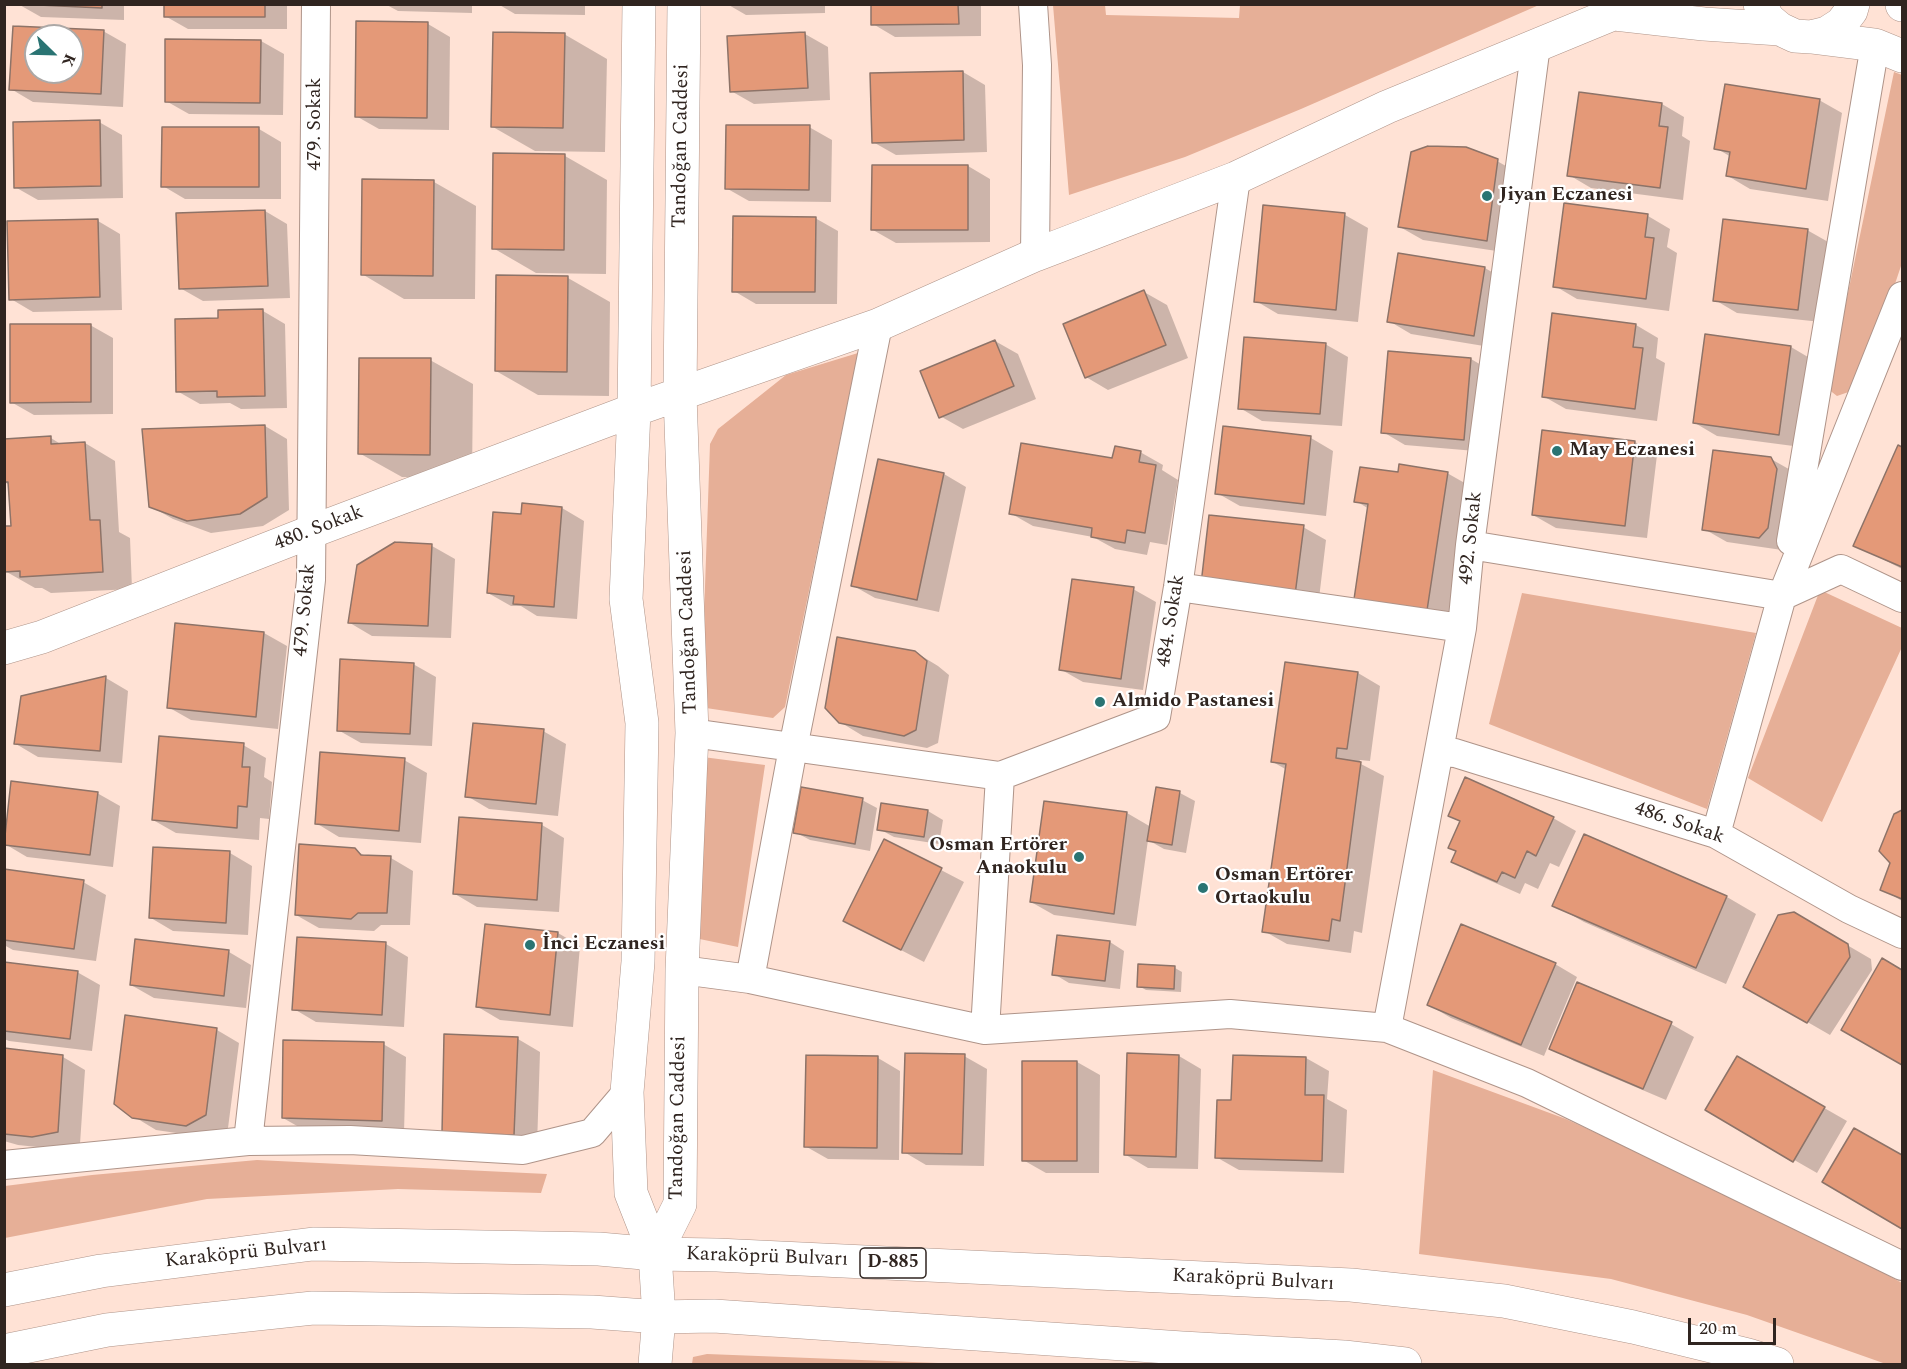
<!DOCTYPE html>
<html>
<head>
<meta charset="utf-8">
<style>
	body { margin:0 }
	#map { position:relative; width:1907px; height:1369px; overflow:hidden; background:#ffe2d5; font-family:Spectral,serif }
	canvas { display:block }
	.frame { position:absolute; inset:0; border:6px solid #302520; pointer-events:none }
	.north { position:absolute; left:24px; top:24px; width:60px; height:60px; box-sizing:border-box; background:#fff; border:2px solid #aca8a6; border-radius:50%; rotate:113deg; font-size:16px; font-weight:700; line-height:24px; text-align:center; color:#302520 }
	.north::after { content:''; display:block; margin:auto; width:21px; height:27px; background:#2a7473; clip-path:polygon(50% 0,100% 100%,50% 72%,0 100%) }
	.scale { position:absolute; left:1688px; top:1318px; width:88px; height:27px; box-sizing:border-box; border:3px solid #302520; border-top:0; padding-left:8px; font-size:18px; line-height:21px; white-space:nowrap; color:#302520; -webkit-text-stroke:4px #fff; paint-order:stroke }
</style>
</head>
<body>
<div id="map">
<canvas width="1907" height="1369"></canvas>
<div class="frame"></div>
<div class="north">K</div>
<div class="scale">20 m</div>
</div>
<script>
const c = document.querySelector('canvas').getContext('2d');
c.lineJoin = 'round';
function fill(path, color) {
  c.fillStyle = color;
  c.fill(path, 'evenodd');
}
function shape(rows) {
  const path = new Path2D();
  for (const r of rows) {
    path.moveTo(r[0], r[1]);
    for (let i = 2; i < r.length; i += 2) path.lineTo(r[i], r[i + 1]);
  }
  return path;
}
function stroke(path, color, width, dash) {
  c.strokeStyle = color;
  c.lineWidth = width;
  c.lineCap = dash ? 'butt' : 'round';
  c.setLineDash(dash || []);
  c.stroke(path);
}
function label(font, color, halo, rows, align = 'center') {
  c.font = font + ' Spectral,serif';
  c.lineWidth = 4.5;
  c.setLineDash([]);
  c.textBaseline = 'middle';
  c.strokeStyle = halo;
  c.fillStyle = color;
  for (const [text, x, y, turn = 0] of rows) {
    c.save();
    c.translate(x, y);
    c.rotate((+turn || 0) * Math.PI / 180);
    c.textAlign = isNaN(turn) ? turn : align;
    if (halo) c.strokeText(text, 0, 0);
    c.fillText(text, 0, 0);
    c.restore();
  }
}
fill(shape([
	[1240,5,1240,4,1539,5,1301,109,1185,157,1069,195,1053,5,1105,5,1106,15,1239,18],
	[1894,72,1902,75,1902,263,1860,388,1837,396,1828,389],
	[858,353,785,707,773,718,706,708,701,701,710,444,718,429,786,375],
	[1820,590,1902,628,1902,647,1822,822,1748,778],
	[1522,593,1756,633,1707,809,1489,724],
	[695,756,765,765,738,947,690,937],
	[1433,1070,1566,1119,1800,1227,1902,1283,1902,1364,1886,1364,1747,1315,1611,1279,1419,1254],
	[257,1160,547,1174,541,1193,398,1189,207,1199,5,1238,5,1186,92,1175],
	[707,1354,964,1364,692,1364,693,1357]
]), '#e6af97');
fill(shape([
	[18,4,124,4,124,20,41,17],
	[166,4,287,4,287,29,188,29,165,16],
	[385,4,472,4,472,13,398,11],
	[498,4,585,4,585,15,515,14],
	[727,4,825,4,825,13,746,15],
	[873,4,981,4,981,36,895,37,873,24],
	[428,24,450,37,449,130,379,129,356,116],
	[14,28,103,31,126,44,123,107,33,102,11,89],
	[36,36,72,36,72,72,36,72],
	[564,34,607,59,605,152,535,151,493,127],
	[805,34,828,47,830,100,754,104,731,91],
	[167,40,261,41,284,54,283,115,189,114,166,101],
	[963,72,985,85,987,152,896,155,873,142],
	[1819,100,1842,113,1828,201,1750,189,1728,176,1731,157,1716,148],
	[1662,104,1684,117,1682,136,1690,141,1683,200,1591,188,1569,175],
	[99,122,122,135,123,198,38,200,15,187],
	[809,127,832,140,831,202,749,201,726,188],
	[259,129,281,142,281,199,185,199,163,186],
	[565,156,607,180,606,274,536,273,493,248],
	[1497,161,1520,174,1510,253,1423,240,1400,227],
	[968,166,990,179,990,242,896,243,873,230],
	[434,182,476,206,475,299,404,299,362,274],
	[1265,207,1345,215,1368,228,1358,322,1278,314,1256,301],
	[265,211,287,224,290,298,203,301,180,288],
	[1648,216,1670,229,1667,247,1677,253,1669,311,1577,299,1555,286],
	[815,218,838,231,837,304,756,304,734,291],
	[98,221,120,234,122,310,33,312,11,299],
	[1807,230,1830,243,1821,322,1737,313,1715,300],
	[1485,268,1507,281,1496,348,1411,334,1389,321],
	[568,278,610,302,609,396,538,395,496,371],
	[1144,292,1167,305,1188,358,1108,390,1086,377],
	[263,311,285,324,287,408,241,409,230,403,200,404,177,391,219,319],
	[1554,315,1636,325,1658,338,1656,358,1665,363,1657,421,1566,409,1543,396],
	[90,325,113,338,113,414,34,415,11,402],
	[995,341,1018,354,1036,399,963,429,940,416],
	[1325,344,1348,357,1342,426,1262,421,1240,408],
	[1791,347,1813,360,1801,447,1717,436,1695,423],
	[1471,359,1493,372,1487,452,1405,445,1383,432],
	[430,360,473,384,472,478,402,477,359,453],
	[265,426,287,439,289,510,263,526,211,533,173,519,150,506],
	[1225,428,1311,438,1333,451,1326,516,1240,506,1217,493],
	[51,438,62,445,85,443,115,461,119,532,130,538,132,589,51,593,42,588,35,588,5,571,12,528,10,485,4,482,4,441],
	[1635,442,1657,455,1647,538,1556,528,1533,515],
	[1899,447,1902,448,1902,569,1855,545],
	[1140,452,1163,465,1162,470,1178,480,1167,545,1150,542,1147,555,1115,549,1093,537,1033,526,1010,513,1113,460],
	[1771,459,1794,472,1782,550,1727,542,1704,529],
	[879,460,944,474,966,487,939,612,875,598,852,585],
	[1447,473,1470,486,1448,629,1377,618,1369,509,1356,501,1399,474],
	[562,508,584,521,577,619,537,616,521,606,511,606,488,593,523,516],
	[1303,527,1326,540,1318,607,1225,597],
	[395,543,432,546,455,559,451,638,372,636,350,623],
	[1133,589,1156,602,1143,690,1083,682,1060,669],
	[177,625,264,633,287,646,278,729,191,720,168,707],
	[915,652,938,666,949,675,938,743,927,748,863,736,840,722],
	[413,664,436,677,432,746,361,743,338,730],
	[1286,664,1358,673,1380,686,1370,761,1360,760,1359,763,1384,776,1362,933,1354,931,1351,953,1287,944,1264,931,1287,770,1273,762],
	[106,678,128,691,122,763,38,757,16,744,22,697],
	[543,731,566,744,558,816,489,809,467,796],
	[243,745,266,758,264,777,272,782,269,819,260,818,259,840,176,833,153,820],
	[404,760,427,773,421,843,339,837,316,823],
	[1157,789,1180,793,1195,801,1186,853,1164,849,1148,840,1136,926,1054,915,1031,902,1127,813,1151,827],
	[97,793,120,806,113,867,27,857,5,844],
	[862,800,877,808,870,851,810,840,795,832],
	[928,811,943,820,939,844,894,837,879,829],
	[1902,812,1902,901,1882,889,1892,862,1895,815],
	[1553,818,1576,831,1559,867,1550,863,1538,889,1525,883,1520,894,1475,874,1453,861,1457,851],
	[542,825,564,838,559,912,477,907,455,894],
	[1585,836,1727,897,1756,914,1726,984,1584,922,1554,905],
	[354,850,366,856,391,858,413,871,410,925,381,925,374,931,319,928,296,915],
	[230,853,252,866,248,935,173,931,151,918],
	[941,870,964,882,924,962,845,921],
	[4,871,83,882,106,895,96,961,13,950,4,945],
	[1794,914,1871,959,1872,970,1830,1035,1745,986],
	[558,933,580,946,573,1027,500,1020,478,1007],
	[1110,942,1124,951,1120,989,1069,983,1054,974],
	[386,944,408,957,404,1027,316,1022,294,1009],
	[229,952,251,965,246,1008,154,998,131,985],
	[1883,960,1902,971,1902,1064,1843,1029],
	[4,964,77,972,100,985,92,1051,9,1041,4,1039],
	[1555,964,1577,977,1544,1056,1451,1018,1429,1005],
	[1140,966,1175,968,1182,972,1181,992,1146,990,1139,986],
	[127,1017,217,1030,239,1043,228,1128,210,1138,156,1130,133,1116],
	[1671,1024,1694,1037,1666,1100,1574,1061,1551,1048],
	[518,1039,540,1052,537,1147,443,1132],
	[383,1044,406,1057,404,1133,306,1131,283,1118],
	[4,1049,63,1057,85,1070,80,1144,56,1149,18,1145,4,1141],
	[964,1056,987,1069,984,1166,926,1165,904,1152],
	[1179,1056,1201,1069,1198,1169,1148,1168,1126,1155],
	[1234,1056,1306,1058,1329,1071,1327,1099,1347,1110,1344,1173,1239,1170,1216,1157,1233,1102],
	[878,1058,900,1071,899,1160,828,1159,805,1146],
	[1737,1058,1847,1121,1817,1173,1707,1110],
	[1024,1062,1077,1062,1100,1075,1099,1173,1046,1173,1023,1160],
	[1855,1130,1902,1157,1902,1227,1824,1182]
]), '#0003');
const building = shape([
	[17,4,102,4,102,8,17,4],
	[164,4,265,4,265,17,164,17,164,4],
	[871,4,958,4,959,24,871,25,871,4],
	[356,21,428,22,427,118,355,117,356,21],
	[13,26,104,30,101,94,9,90,13,26],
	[36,36,72,36,72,72,36,72,36,36],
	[493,32,565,33,563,128,491,127,493,32],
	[805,32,808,88,730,92,727,36,805,32],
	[165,39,261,40,260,103,165,102,165,39],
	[963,71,964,140,872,143,870,73,963,71],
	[1725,84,1820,99,1806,189,1726,176,1730,152,1714,149,1725,84],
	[1579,92,1662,103,1659,126,1668,127,1660,188,1567,176,1579,92],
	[100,120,101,186,14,188,13,122,100,120],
	[726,125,810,125,809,190,725,189,726,125],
	[162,127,259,127,259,187,161,187,162,127],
	[1428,146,1466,147,1498,159,1487,241,1398,227,1411,152,1428,146],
	[493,153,565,154,564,250,492,249,493,153],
	[872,165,968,165,968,230,871,230,872,165],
	[362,179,434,180,433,276,361,275,362,179],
	[1564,203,1648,214,1645,237,1654,238,1646,299,1553,287,1564,203],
	[1263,205,1345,213,1336,310,1254,302,1263,205],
	[265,210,268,286,179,289,176,213,265,210],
	[733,216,816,217,815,292,732,292,733,216],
	[98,219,100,297,9,300,7,221,98,219],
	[1723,219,1808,229,1798,310,1713,301,1723,219],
	[1398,253,1485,267,1474,336,1387,322,1398,253],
	[496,275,568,276,567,372,495,371,496,275],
	[1144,290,1166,345,1085,378,1063,324,1144,290],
	[263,309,265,396,217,397,217,391,176,392,175,319,218,318,218,310,263,309],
	[1552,313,1636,324,1633,347,1643,348,1635,409,1542,397,1552,313],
	[10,324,91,324,91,402,10,403,10,324],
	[1705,334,1791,346,1779,435,1693,423,1705,334],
	[1244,337,1326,343,1320,414,1238,409,1244,337],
	[995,340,1014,386,939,418,920,371,995,340],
	[1388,351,1471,358,1464,440,1381,433,1388,351],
	[359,358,431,358,430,455,358,454,359,358],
	[265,425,267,497,240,514,187,521,149,507,142,429,265,425],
	[1223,426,1311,436,1304,504,1215,494,1223,426],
	[1542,430,1635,441,1625,526,1532,515,1542,430],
	[51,436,51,444,85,442,90,520,100,520,103,572,20,577,20,571,4,572,4,526,11,526,8,482,4,482,4,439,51,436],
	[1021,443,1112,458,1115,446,1141,451,1139,462,1156,465,1145,533,1127,530,1125,543,1091,537,1092,528,1009,514,1021,443],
	[1898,445,1902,447,1902,567,1853,546,1898,445],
	[1713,450,1771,457,1777,469,1768,528,1759,538,1702,530,1713,450],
	[878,459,944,473,917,600,851,586,878,459],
	[1399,464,1448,472,1426,617,1353,606,1368,504,1354,502,1360,467,1398,472,1399,464],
	[522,503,562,507,554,607,513,604,514,596,487,593,493,512,521,514,522,503],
	[1209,515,1304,525,1295,595,1201,584,1209,515],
	[395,542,432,544,428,626,348,623,357,565,395,542],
	[1072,579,1134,587,1121,679,1059,670,1072,579],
	[175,623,264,632,256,717,167,708,175,623],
	[837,637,915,651,927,661,916,730,904,736,839,723,825,708,837,637],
	[340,659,414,663,410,734,337,731,340,659],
	[1285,662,1358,672,1347,749,1337,748,1336,758,1361,762,1340,921,1332,919,1329,941,1262,932,1286,764,1271,762,1285,662],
	[106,676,100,751,14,744,21,696,106,676],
	[473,723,544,729,536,804,465,797,473,723],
	[159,736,244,743,242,767,250,767,247,807,238,806,237,828,152,820,159,736],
	[320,752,405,758,399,831,315,824,320,752],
	[1465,777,1554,817,1536,856,1527,851,1515,878,1502,872,1497,882,1451,862,1456,851,1448,848,1460,821,1448,816,1465,777],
	[11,781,98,792,90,855,4,845,11,781],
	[801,787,863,798,855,844,793,833,801,787],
	[1156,787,1180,791,1172,845,1147,841,1156,787],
	[1044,801,1127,812,1114,914,1030,902,1044,801],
	[881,803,928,810,924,837,877,830,881,803],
	[1902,810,1902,899,1880,890,1890,863,1879,851,1894,814,1902,810],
	[459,817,542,823,537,900,453,894,459,817],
	[1584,834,1727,896,1696,968,1552,906,1584,834],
	[884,839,942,868,901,950,843,921,884,839],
	[299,844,355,848,361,855,391,856,387,913,358,913,351,919,295,915,299,844],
	[153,847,230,851,226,923,149,918,153,847],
	[4,869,84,880,74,949,4,940,4,869],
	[1794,912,1848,944,1850,957,1807,1023,1743,987,1778,915,1794,912],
	[485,924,558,932,550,1015,476,1007,485,924],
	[1461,924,1556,963,1521,1045,1427,1005,1461,924],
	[1057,935,1110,941,1105,981,1052,975,1057,935],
	[297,937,386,942,382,1015,292,1010,297,937],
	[135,939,229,950,224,996,130,985,135,939],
	[1882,958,1902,970,1902,1065,1841,1030,1882,958],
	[4,962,78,971,70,1039,4,1031,4,962],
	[1138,964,1175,966,1174,989,1137,987,1138,964],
	[1577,982,1672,1022,1643,1089,1549,1049,1577,982],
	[125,1015,217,1028,206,1115,186,1126,132,1118,114,1104,125,1015],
	[444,1034,518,1037,514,1135,442,1133,444,1034],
	[283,1040,384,1042,382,1121,282,1118,283,1040],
	[4,1048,63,1055,58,1132,32,1137,4,1134,4,1048],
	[905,1053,965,1054,962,1154,902,1153,905,1053],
	[1127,1053,1179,1055,1176,1157,1124,1155,1127,1053],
	[806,1055,878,1056,877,1148,804,1147,806,1055],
	[1233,1055,1306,1057,1305,1095,1324,1095,1322,1161,1215,1158,1217,1100,1231,1100,1233,1055],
	[1737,1056,1825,1107,1793,1162,1705,1110,1737,1056],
	[1022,1061,1077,1061,1077,1161,1022,1161,1022,1061],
	[1854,1128,1902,1155,1902,1229,1822,1182,1854,1128]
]);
fill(building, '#e49978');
stroke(building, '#8d7368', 1.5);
const street = shape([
	[1033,4,1037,65,1035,255],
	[1791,541,1875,45],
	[1470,545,1782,596,1841,569,1902,598],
	[1178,587,1462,628],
	[692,733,1000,776],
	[1440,752,1455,753,1716,834,1849,909,1902,934],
	[1716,834,1782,596,1902,296],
	[682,970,750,979,985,1030,1230,1014,1387,1028,1527,1083,1902,1266],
	[750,979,793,748,878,325],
	[1387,1028,1462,628,1470,545,1536,45],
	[985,1030,1000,776,1156,717,1178,587,1236,178],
	[248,1141,311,580,316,4],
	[4,1165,248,1141,350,1140,523,1150,592,1133,627,1092]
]);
const secondary = shape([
	[639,4,634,410,626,599,642,723,638,962,627,1092,631,1193,655,1254,659,1317,655,1364],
	[1760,4,1768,19,1780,29,1795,36,1811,37,1827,33,1841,24,1851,11,1853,4],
	[1902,4,1902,5],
	[1615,14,1704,24,1780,29],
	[1811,37,1875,45,1902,56],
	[4,648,42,637,313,531,634,410,878,325,1035,255,1236,178,1387,107,1637,4],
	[655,1254,680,1204,682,970,692,733,680,395,684,4]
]);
const highway = shape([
	[4,1290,101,1271,313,1244,599,1249,655,1254,717,1255,1351,1285,1504,1301,1633,1327,1748,1355,1777,1364],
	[4,1351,107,1330,313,1308,592,1312,659,1317,714,1316,1182,1348,1344,1357,1405,1364]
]);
stroke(street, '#af9489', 30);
stroke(secondary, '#af9489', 34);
stroke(highway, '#af9489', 34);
stroke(street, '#fff', 28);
stroke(secondary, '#fff', 33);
stroke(highway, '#fff', 33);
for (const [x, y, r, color] of [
	[1487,196,6,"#2a7473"],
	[1557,451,6,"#2a7473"],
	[1100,702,6,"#2a7473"],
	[1079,857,6,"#2a7473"],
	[1203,888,6,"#2a7473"],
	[530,945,6,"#2a7473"]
]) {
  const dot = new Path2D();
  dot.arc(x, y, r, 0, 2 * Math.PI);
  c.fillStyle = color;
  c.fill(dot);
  stroke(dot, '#fff', 2);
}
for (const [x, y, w] of [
	[893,1263,66]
]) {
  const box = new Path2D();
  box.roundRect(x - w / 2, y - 15, w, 30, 4.5);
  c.fillStyle = '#fff';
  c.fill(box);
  stroke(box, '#302520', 1.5);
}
label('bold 18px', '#302520', null, [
	["D-885",893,1263]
]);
label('20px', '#302520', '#fff', [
	["479. Sokak",316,124,-90],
	["Tandoğan Caddesi",682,146,-89],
	["480. Sokak",319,529,-21],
	["492. Sokak",1472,538,-84],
	["479. Sokak",306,610,-85],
	["484. Sokak",1172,621,-81],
	["Tandoğan Caddesi",689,632,-92],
	["486. Sokak",1679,824,19],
	["Tandoğan Caddesi",679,1118,-89],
	["Karaköprü Bulvarı",246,1254,-6],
	["Karaköprü Bulvarı",767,1258,2],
	["Karaköprü Bulvarı",1253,1281,3]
]);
label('bold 20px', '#302520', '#fff', [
	["Jiyan Eczanesi",1499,196],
	["May Eczanesi",1569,451],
	["Almido Pastanesi",1112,702],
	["Osman Ertörer",1067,846,"right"],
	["Anaokulu",1067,869,"right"],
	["Osman Ertörer",1215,876],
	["Ortaokulu",1215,899],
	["İnci Eczanesi",542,945]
], 'left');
</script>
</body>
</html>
